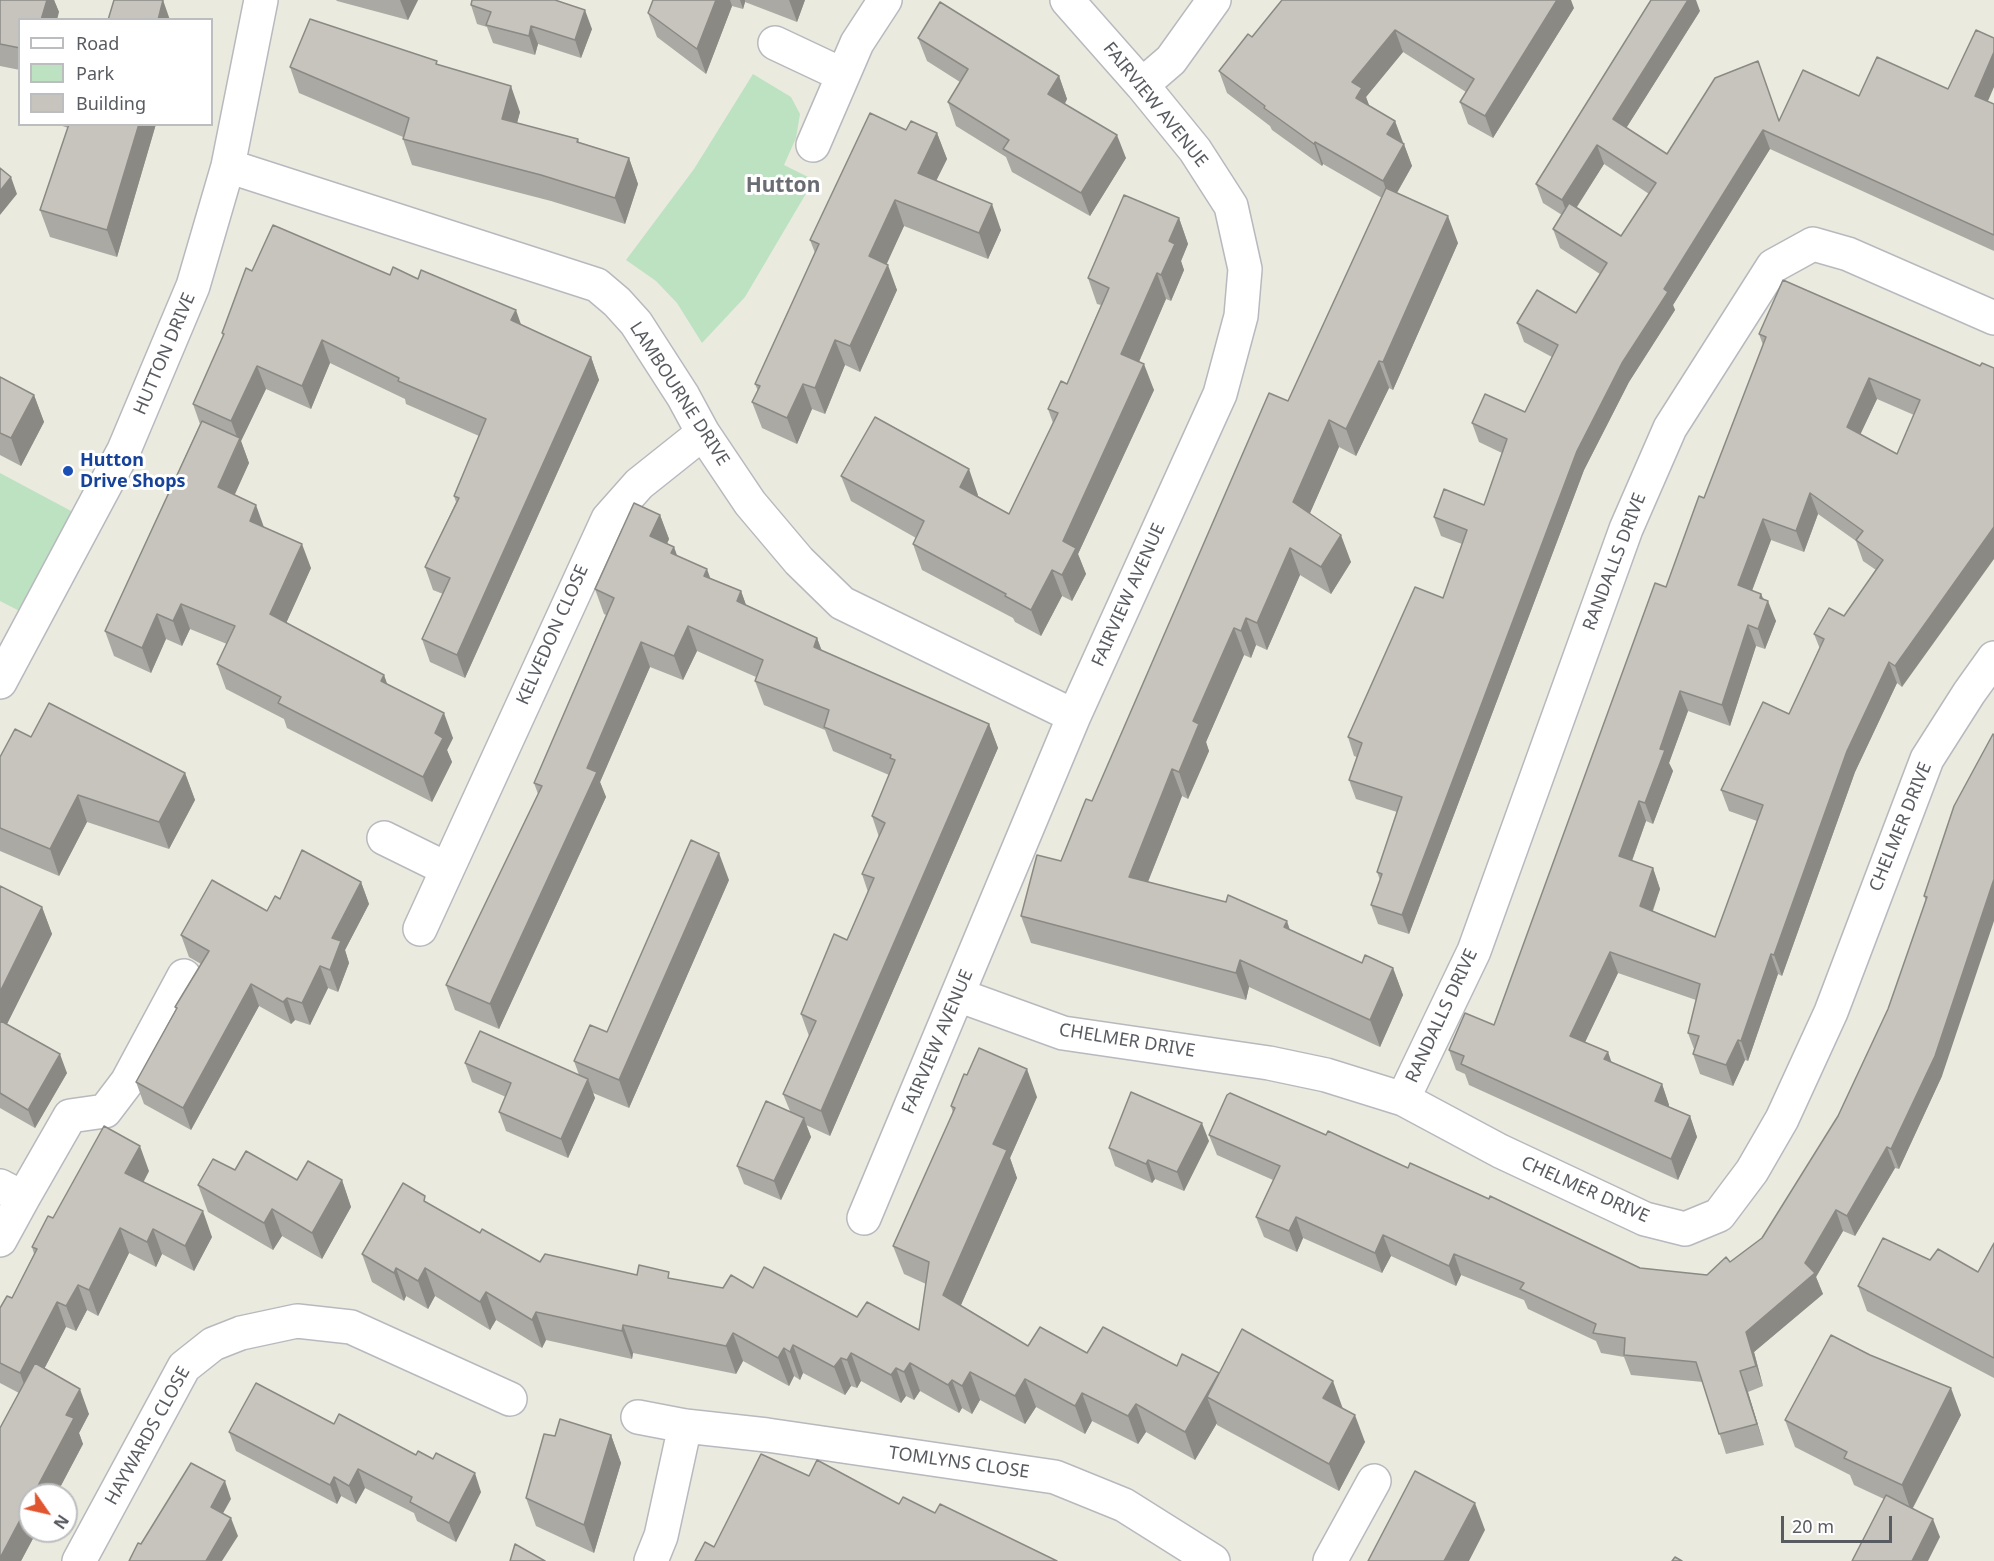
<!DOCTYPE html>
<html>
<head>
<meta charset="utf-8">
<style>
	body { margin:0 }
	#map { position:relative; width:1994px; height:1561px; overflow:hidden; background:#ebeadf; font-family:"Noto Sans",sans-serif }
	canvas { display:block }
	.legend { position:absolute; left:18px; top:18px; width:195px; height:108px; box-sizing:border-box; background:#fff; border:2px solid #bcbdbf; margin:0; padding:8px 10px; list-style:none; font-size:18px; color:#585b60 }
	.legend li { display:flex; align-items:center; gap:12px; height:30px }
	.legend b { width:30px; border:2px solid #bcbdbf }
	.north { position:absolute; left:18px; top:1483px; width:60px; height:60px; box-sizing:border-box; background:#fff; border:2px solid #bcbdbf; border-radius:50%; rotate:124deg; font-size:16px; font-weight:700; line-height:24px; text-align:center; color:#585b60 }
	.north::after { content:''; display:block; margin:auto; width:21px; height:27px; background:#df5631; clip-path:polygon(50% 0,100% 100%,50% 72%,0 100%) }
	.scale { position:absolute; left:1781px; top:1516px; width:111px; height:27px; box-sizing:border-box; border:3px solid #585b60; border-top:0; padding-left:8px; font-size:18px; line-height:21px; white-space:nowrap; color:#585b60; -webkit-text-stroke:4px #fff; paint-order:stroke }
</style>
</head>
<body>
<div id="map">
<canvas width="1994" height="1561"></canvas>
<ul class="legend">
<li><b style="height:8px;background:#fff"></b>Road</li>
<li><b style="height:16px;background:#bce2c1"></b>Park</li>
<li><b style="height:16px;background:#c6c4bd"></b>Building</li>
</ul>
<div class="north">N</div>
<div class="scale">20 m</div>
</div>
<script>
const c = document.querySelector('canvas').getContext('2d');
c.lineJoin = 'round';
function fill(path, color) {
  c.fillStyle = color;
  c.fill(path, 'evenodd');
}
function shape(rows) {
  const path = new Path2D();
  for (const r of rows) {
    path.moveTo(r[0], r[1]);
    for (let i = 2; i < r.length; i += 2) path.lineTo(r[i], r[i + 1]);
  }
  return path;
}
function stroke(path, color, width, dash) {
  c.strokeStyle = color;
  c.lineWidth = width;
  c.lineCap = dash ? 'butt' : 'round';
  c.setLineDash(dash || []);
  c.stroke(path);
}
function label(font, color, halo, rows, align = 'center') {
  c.font = font + ' "Noto Sans",sans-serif';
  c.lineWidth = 6;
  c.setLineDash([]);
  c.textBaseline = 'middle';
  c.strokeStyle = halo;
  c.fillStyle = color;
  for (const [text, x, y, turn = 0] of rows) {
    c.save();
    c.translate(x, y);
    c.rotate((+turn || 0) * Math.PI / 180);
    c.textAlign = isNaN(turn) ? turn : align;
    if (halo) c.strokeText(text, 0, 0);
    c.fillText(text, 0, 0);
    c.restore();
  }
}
fill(shape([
	[753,74,791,97,800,114,796,138,784,165,814,180,745,297,702,343,677,303,656,281,626,260,694,169],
	[0,473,88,520,35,619,0,601]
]), '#bce2c1');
const minor = shape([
	[775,43,843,75],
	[1142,85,1171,60,1214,0],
	[813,145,857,43,885,0],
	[228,166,597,285,617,302,636,323,683,396,703,433,750,503,799,561,842,603,1074,716],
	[0,682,124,450,193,286,228,166,261,0],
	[384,838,447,869],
	[420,929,608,519,639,484,703,433],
	[958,995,1063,1033,1269,1063,1326,1075,1403,1099,1500,1151,1645,1219,1685,1229,1719,1215,1752,1171,1782,1119,1831,1012,1927,759,1969,693,1994,658],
	[1403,1099,1474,951,1626,529,1670,428,1773,266,1813,244,1848,254,1994,318],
	[0,1186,23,1198,70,1116,105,1111,127,1082,184,976],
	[864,1218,1074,716,1220,394,1241,316,1245,269,1231,206,1195,150,1142,85,1067,0],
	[0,1240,23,1198],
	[638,1417,685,1426,767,1435,1055,1477,1124,1505,1213,1561],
	[79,1561,184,1367,213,1344,241,1333,297,1321,351,1327,510,1399],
	[651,1561,661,1536,685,1426],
	[1330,1561,1374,1481]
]);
stroke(minor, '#b7b9be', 36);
stroke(minor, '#fff', 33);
fill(shape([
	[0,0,54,0,59,12,20,20,20,70,0,66],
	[336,0,418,0,408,20,337,1],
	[653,0,805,0,797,22,745,2,743,9,732,6,706,74,657,37,648,13],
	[471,5,592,29,581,58,538,44,535,55,493,43,487,27,477,24],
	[1574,8,1493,138,1468,124,1460,102,1466,92,1403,52,1366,97,1369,106,1395,121,1412,166,1397,193,1458,243,1393,390,1389,388,1356,456,1339,447,1310,513,1351,562,1331,594,1300,575,1267,650,1256,645,1251,658,1244,655,1206,742,1209,751,1188,799,1182,796,1148,882,1290,930,1362,963,1393,968,1403,995,1380,1047,1249,987,1246,1000,1031,943,1021,916,1061,861,1092,801,1288,401,1382,198,1323,164,1322,166,1272,130,1270,126,1227,93,1219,71,1252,37],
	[1700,11,1626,128,1667,154,1859,96,1948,89,1988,102,1994,104,1994,251,1770,149,1673,305,1675,310,1629,382,1584,470,1409,934,1378,924,1371,905,1380,880,1377,872,1397,812,1356,799,1349,780,1357,757,1354,756,1348,737,1443,598,1462,544,1441,536,1434,517,1484,505,1502,453,1479,442,1472,423,1525,412,1552,357,1524,342,1517,323,1576,313,1600,274,1560,248,1553,229,1562,215,1543,203,1536,184],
	[1604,164,1649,194,1621,236,1577,207],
	[918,38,1059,76,1067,99,1065,104,1126,158,1090,216,1012,172,1006,157,956,126,948,102,960,82,927,61],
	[438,65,520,112,517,123,578,139,579,142,629,158,638,184,625,224,551,201,412,165,403,139,403,137,299,93,290,67],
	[57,124,156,124,117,257,50,237,40,210,68,128],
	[906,130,937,133,947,159,936,181,1001,230,988,259,904,226,886,264,897,290,860,372,845,365,825,414,812,409,797,444,762,428,752,402,758,391,755,384,815,253,810,240],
	[1179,218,1188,244,1181,261,1184,270,1171,301,1166,299,1139,362,1154,390,1078,554,1086,574,1072,601,1062,596,1041,636,1015,622,1013,618,922,570,913,544,916,538,851,501,841,476,978,495,978,496,1009,514,1053,423,1048,409,1067,384,1101,305,1097,304,1088,278],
	[252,271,390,275,418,279,521,325,591,357,599,380,465,678,430,662,422,639,443,594,433,590,425,567,456,502,454,496,479,436,406,404,405,399,330,363,311,409,266,389,241,441,249,463,234,495,264,527,311,568,286,623,384,675,387,685,453,738,447,750,452,762,432,802,287,728,284,719,226,689,217,664,227,644,190,629,182,646,166,639,151,673,114,656,105,631,200,424,193,404,223,336,222,333],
	[1759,334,1980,366,1902,687,1897,683,1855,772,1782,976,1778,974,1748,1061,1745,1060,1733,1086,1700,1074,1693,1054,1694,1049,1688,1033,1696,1000,1618,973,1585,1042,1608,1052,1611,1062,1662,1084,1669,1105,1669,1107,1690,1116,1697,1137,1678,1180,1469,1085,1465,1074,1456,1070,1449,1050,1494,1025,1666,587,1704,498,1763,345],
	[1877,399,1914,415,1897,454,1860,434],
	[1818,514,1856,541,1863,561,1876,570,1844,616,1814,634,1820,649,1789,714,1721,790,1729,811,1757,821,1715,937,1653,911,1660,889,1653,868,1632,861,1646,821,1653,824,1673,771,1669,763,1688,711,1730,726,1756,646,1765,649,1776,621,1761,594,1752,591,1771,540,1804,552],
	[0,377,34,395,44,422,21,466,0,455],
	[660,515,669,539,667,544,674,547,677,556,710,578,741,591,746,605,817,638,822,651,989,724,998,748,830,1136,806,1125,811,1137,781,1200,744,1184,737,1166,790,1111,783,1094,809,1036,801,1014,847,940,868,892,862,874,879,837,872,816,889,775,833,751,825,730,764,705,755,681,756,677,697,651,683,680,650,667,600,782,606,797,499,1029,455,1010,446,985,538,794,534,783,606,615,604,614,595,589],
	[31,737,185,773,195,800,169,849,87,822,59,876,0,851,0,757],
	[1954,806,1942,1076,1899,1169,1895,1168,1855,1236,1843,1231,1816,1277,1823,1294,1754,1352,1763,1386,1748,1392,1764,1445,1726,1454,1703,1382,1631,1375,1624,1357,1601,1353,1596,1341,1528,1309,1524,1300,1461,1275,1456,1286,1391,1256,1382,1273,1303,1238,1297,1252,1264,1237,1256,1217,1273,1180,1217,1155,1209,1135,1326,1135,1408,1168,1640,1268,1707,1275,1730,1262,1762,1238,1838,1116,1888,1009,1926,901,1924,896],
	[729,880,629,1108,593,1093,595,1098,568,1158,506,1131,499,1112,506,1097,472,1082,465,1063,579,1075,574,1061,607,1032],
	[361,882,369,904,345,950,349,963,338,992,328,988,310,1025,295,1020,291,1024,259,1006,191,1130,144,1104,136,1082,176,1009,175,1007,201,964,189,957,181,935,267,911,280,899],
	[0,886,42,907,52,934,7,1024,67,1073,35,1128,0,1108],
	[1037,1097,1010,1158,1017,1178,961,1305,1028,1346,1177,1366,1219,1373,1343,1409,1365,1442,1339,1491,1217,1425,1217,1423,1195,1460,1146,1432,1138,1444,1092,1421,1085,1434,1036,1407,1025,1424,980,1400,972,1414,962,1408,959,1413,920,1391,914,1400,906,1396,901,1403,861,1381,857,1388,851,1386,845,1395,803,1373,800,1380,794,1376,789,1386,743,1361,736,1374,633,1353,632,1359,546,1340,542,1348,496,1320,490,1330,435,1296,428,1309,406,1296,404,1301,372,1282,362,1254,428,1203,480,1233,540,1262,672,1279,723,1288,753,1288,857,1317,919,1330,926,1284,904,1274,893,1246,953,1113,951,1106],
	[1209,1141,1184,1191,1155,1179,1152,1183,1115,1166,1109,1148],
	[235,1170,297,1180,342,1180,351,1207,322,1259,282,1236,273,1250,208,1212,198,1185],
	[149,1171,143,1182,212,1237,194,1271,162,1254,156,1267,129,1253,98,1316,87,1310,76,1331,66,1327,44,1369,89,1414,79,1433,83,1444,56,1495,30,1495,30,1531,37,1531,21,1561,0,1561,19,1393,0,1383,0,1308,12,1298,34,1254,32,1247,53,1218],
	[1994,1243,1994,1378,1867,1311,1858,1286,1930,1260,1978,1272],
	[1961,1415,1913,1508,1940,1537,1884,1499,1854,1485,1850,1475,1795,1447,1785,1420],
	[334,1424,481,1492,456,1542,417,1521,414,1513,365,1488,356,1504,341,1496,337,1504,236,1451,229,1432],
	[611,1435,621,1463,594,1553,536,1526,526,1498,555,1436]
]), '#aaa9a3');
fill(shape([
	[47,0,54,0,59,12,57,20,41,20],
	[163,0,170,20,158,20],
	[400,0,418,0,408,20],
	[716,0,730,0,732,6,706,74,697,49],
	[740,0,745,0,745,2,743,9],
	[789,0,805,0,797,22],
	[1557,0,1571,0,1574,8,1493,138,1485,116],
	[1688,0,1696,0,1700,11,1620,138,1613,119],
	[585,10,592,29,581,58,575,40],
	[531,26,538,44,535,55,529,36],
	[1395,30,1403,52,1366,97,1371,110,1356,98,1352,82],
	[1994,52,1994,87,1982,115,1975,96],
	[1059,76,1067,99,1057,117,1048,94],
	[511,86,520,112,511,145,502,119],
	[1395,121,1403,143,1395,157,1387,134],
	[139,124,156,124,117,257,107,230],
	[1763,130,1770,149,1673,305,1675,310,1629,382,1584,470,1409,934,1402,915,1577,451,1622,363,1664,289],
	[937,133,947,159,927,199,918,173],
	[1117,135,1126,158,1090,216,1081,193],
	[1315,142,1323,164,1322,166,1314,144],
	[1404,144,1412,166,1391,203,1383,181],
	[1597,145,1604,164,1569,219,1562,200],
	[629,158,638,184,625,224,615,198],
	[11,177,17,194,0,215,0,191],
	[895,200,904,226,879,281,869,256],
	[992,204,1001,230,988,259,979,233],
	[1448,216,1458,243,1393,390,1383,362],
	[1179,218,1188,244,1181,261,1184,270,1171,301,1161,275,1169,241],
	[888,265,897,290,860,372,850,346],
	[1157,273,1166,299,1131,380,1121,354],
	[516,310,524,333,511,320],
	[322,340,330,363,311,409,302,386],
	[835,340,845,365,825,414,815,388],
	[591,357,599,380,465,678,457,655],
	[1379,361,1389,388,1356,456,1346,429],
	[1144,364,1154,390,1078,554,1086,574,1072,601,1062,575,1063,541],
	[257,366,266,389,241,441,249,463,227,512,218,487,239,442,231,421],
	[1869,378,1877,399,1854,448,1847,427],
	[803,384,812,409,797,444,787,418],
	[34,395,44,422,21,466,11,438],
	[1329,420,1339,447,1303,529,1293,502],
	[969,469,978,495,970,513,960,487],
	[1810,493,1818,514,1804,552,1796,531],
	[256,505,265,530,250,521],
	[660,515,669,539,659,561,650,536],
	[1763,519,1771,540,1746,606,1738,585],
	[1994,527,1994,559,1902,687,1895,666],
	[1341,535,1351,562,1331,594,1321,567],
	[302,544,311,568,279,639,270,614],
	[674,547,683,572,671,553],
	[1290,548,1300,575,1267,650,1257,623],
	[707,569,716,594,704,576],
	[1052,570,1062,596,1041,636,1031,610],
	[741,591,750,616,737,601],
	[1761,594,1766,608,1768,601,1776,621,1765,649,1758,629],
	[181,604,190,629,182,646,173,621],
	[157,614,166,639,151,673,142,648],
	[1246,618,1256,645,1251,658,1241,631],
	[1748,625,1756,646,1730,726,1722,705],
	[688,626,697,651,683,680,674,656],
	[1234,628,1244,655,1206,742,1209,751,1188,799,1179,772,1193,721],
	[817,638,826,663,814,647],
	[641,642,650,667,600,782,606,797,499,1029,490,1004,587,768],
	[1889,662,1897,683,1855,772,1782,976,1774,955,1847,751],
	[384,675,393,700,381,681],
	[1680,691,1688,711,1669,763,1673,771,1653,824,1645,803,1660,749],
	[444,713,453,738,447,750,452,762,432,802,423,777,435,733],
	[989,724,998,748,830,1136,821,1111],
	[1172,769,1182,796,1139,904,1129,877],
	[185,773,195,800,169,849,159,822],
	[78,795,87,822,59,876,50,849],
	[1639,801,1646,821,1626,877,1619,856],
	[719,853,729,880,629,1108,619,1080],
	[1653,868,1660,889,1647,926,1640,906],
	[1994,879,1994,921,1942,1076,1899,1169,1891,1149],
	[361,882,369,904,345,950,349,963,338,992,330,970,332,938],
	[42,907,52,934,4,1030,0,1020,0,992],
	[1287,921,1296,948,1284,927],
	[1610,952,1618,973,1578,1057,1570,1036],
	[1771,954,1778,974,1748,1061,1741,1041],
	[1240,960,1249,987,1246,1000,1236,973],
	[320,966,328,988,310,1025,302,1003],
	[1393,968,1403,995,1380,1047,1370,1020],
	[251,984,259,1006,191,1130,183,1108],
	[287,998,295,1020,291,1024,283,1002],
	[1738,1040,1745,1060,1733,1086,1726,1065],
	[1608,1052,1615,1072,1604,1059],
	[60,1054,67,1073,35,1128,28,1110],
	[1027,1069,1037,1097,1010,1158,1017,1178,953,1323,943,1295,993,1144],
	[588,1079,595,1098,568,1158,561,1139],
	[1662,1084,1669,1105,1662,1121,1655,1101],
	[1690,1116,1697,1137,1678,1180,1671,1159],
	[804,1118,811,1137,781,1200,774,1181],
	[1202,1123,1209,1141,1184,1191,1177,1172],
	[140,1146,149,1171,135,1199,125,1173],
	[1887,1147,1895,1168,1855,1236,1847,1216],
	[1148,1160,1155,1179,1152,1183,1146,1164],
	[342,1180,351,1207,322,1259,312,1233],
	[272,1209,282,1236,273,1250,264,1223],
	[1836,1210,1843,1231,1816,1277,1823,1294,1754,1352,1763,1386,1756,1366,1746,1332,1805,1263],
	[203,1211,212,1237,194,1271,185,1246],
	[1296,1217,1303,1238,1297,1252,1289,1231],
	[120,1228,129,1253,98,1316,89,1290],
	[153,1229,162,1254,156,1267,147,1242],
	[1383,1235,1391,1256,1382,1273,1375,1253],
	[1454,1254,1461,1275,1456,1286,1449,1266],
	[396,1268,406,1296,404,1301,394,1273],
	[425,1268,435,1296,428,1309,418,1281],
	[78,1285,87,1310,76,1331,66,1306],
	[486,1292,496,1320,490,1330,480,1302],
	[57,1302,66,1327,29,1398,20,1373],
	[536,1312,546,1340,542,1348,532,1320],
	[623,1325,633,1353,632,1359,622,1331],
	[733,1333,743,1361,736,1374,726,1346],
	[793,1345,803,1373,800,1380,790,1352],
	[784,1348,794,1376,789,1386,778,1358],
	[851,1353,861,1381,857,1388,847,1360],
	[841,1358,851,1386,845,1395,834,1367],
	[910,1363,920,1391,914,1400,904,1372],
	[896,1368,906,1396,901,1403,891,1375],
	[1740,1371,1748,1392,1764,1445,1757,1424],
	[970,1372,980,1400,972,1414,962,1386],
	[1219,1373,1229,1401,1207,1397,1217,1423,1195,1460,1185,1432],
	[1025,1379,1036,1407,1025,1424,1015,1396],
	[952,1380,962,1408,959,1413,948,1385],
	[1333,1381,1343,1409,1323,1398],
	[1951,1388,1961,1415,1911,1511,1902,1485],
	[80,1389,89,1414,79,1433,83,1444,56,1495,33,1495,66,1415],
	[1082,1393,1092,1421,1085,1434,1075,1406],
	[1136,1404,1146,1432,1138,1444,1128,1416],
	[1355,1415,1365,1442,1339,1491,1329,1464],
	[611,1435,621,1463,594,1553,584,1525],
	[358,1469,365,1488,356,1504,349,1486],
	[475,1473,481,1492,456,1542,449,1523],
	[334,1477,341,1496,337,1504,330,1485],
	[225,1481,231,1499,217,1524,211,1507],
	[30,1501,30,1531,37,1531,21,1561,0,1561,0,1558],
	[1475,1503,1485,1530,1469,1561,1444,1561],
	[231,1518,238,1536,222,1561,206,1561],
	[1933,1519,1940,1537,1928,1561,1912,1561]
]), '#8b8984');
const building = shape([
	[0,0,47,0,41,20,20,20,20,48,0,44,0,0],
	[114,0,163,0,158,20,108,20,114,0],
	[472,0,555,0,585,10,575,40,531,26,529,36,486,25,491,12,471,5,472,0],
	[653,0,716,0,697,49,648,13,653,0],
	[1282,0,1557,0,1485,116,1460,102,1474,79,1395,30,1352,82,1362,88,1356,98,1395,121,1387,134,1404,144,1383,181,1315,142,1314,144,1264,108,1265,106,1219,71,1248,34,1252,37,1282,0],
	[1651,0,1688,0,1613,119,1667,154,1715,78,1758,61,1779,121,1803,70,1859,96,1877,57,1948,89,1976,30,1994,38,1994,52,1975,96,1994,104,1994,235,1763,130,1664,289,1668,292,1622,363,1577,451,1402,915,1371,905,1382,874,1377,872,1402,797,1349,780,1362,743,1348,737,1415,587,1443,598,1467,530,1434,517,1444,489,1484,505,1507,439,1472,423,1485,394,1525,412,1558,345,1517,323,1537,290,1576,313,1607,263,1553,229,1569,203,1621,236,1656,183,1597,145,1562,200,1536,184,1651,0],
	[940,2,1059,76,1048,94,1117,135,1081,193,1003,149,1009,140,948,102,968,69,918,38,940,2],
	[310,19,437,61,436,64,511,86,502,119,578,139,577,142,629,158,615,198,541,175,403,139,409,118,290,67,310,19],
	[870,113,906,130,911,121,937,133,918,173,992,204,979,233,895,200,869,256,888,265,850,346,835,340,815,388,803,384,787,418,752,402,760,386,755,384,819,244,810,240,870,113],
	[69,124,139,124,107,230,40,210,69,124],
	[0,168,11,177,0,191,0,168],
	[1386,188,1448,216,1383,362,1379,361,1346,429,1329,420,1293,502,1341,535,1321,567,1290,548,1257,623,1246,618,1241,631,1234,628,1193,721,1199,724,1179,772,1172,769,1129,877,1226,902,1228,895,1287,921,1284,927,1362,963,1365,955,1393,968,1370,1020,1240,960,1236,973,1021,916,1037,855,1061,861,1086,799,1092,801,1269,393,1288,401,1386,188],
	[1124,195,1179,218,1169,241,1175,244,1161,275,1157,273,1121,354,1144,364,1063,541,1076,548,1062,575,1052,570,1031,610,1005,596,1006,594,913,544,924,521,841,476,875,417,969,469,960,487,1009,514,1058,413,1048,409,1061,381,1067,384,1109,288,1088,278,1124,195],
	[273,225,390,275,393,267,418,279,421,270,516,310,511,320,591,357,457,655,422,639,450,578,425,567,459,498,454,496,486,419,398,381,399,378,322,340,302,386,257,366,231,421,193,404,224,334,222,333,246,268,252,271,273,225],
	[1783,280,1980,366,1982,363,1994,368,1994,527,1895,666,1889,662,1847,751,1774,955,1771,954,1741,1041,1738,1040,1726,1065,1693,1054,1699,1036,1688,1033,1700,984,1610,952,1570,1036,1608,1052,1604,1059,1662,1084,1655,1101,1690,1116,1671,1159,1461,1064,1464,1056,1449,1050,1465,1013,1494,1025,1655,583,1666,587,1699,496,1704,498,1766,337,1759,334,1783,280],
	[1869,378,1920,400,1897,454,1847,427,1869,378],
	[1810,493,1863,531,1856,540,1883,560,1844,616,1829,608,1814,634,1824,639,1789,714,1763,702,1721,790,1763,805,1715,937,1640,906,1653,868,1619,856,1639,801,1645,803,1665,750,1660,749,1680,691,1722,705,1748,625,1758,629,1768,601,1760,598,1761,594,1738,585,1763,519,1796,531,1810,493],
	[0,377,34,395,11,438,0,433,0,377],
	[202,421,240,438,218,487,256,505,250,521,302,544,270,614,384,675,381,681,444,713,435,733,443,738,423,777,278,703,281,697,217,664,235,626,181,604,173,621,157,614,142,648,105,631,202,421],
	[634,503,660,515,650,536,674,547,671,553,707,569,704,576,741,591,737,601,817,638,814,647,989,724,821,1111,783,1094,816,1021,801,1014,834,934,847,940,874,878,862,874,885,823,872,816,895,760,890,758,891,755,824,727,829,710,755,681,763,660,688,626,674,656,641,642,587,768,597,772,490,1004,446,985,542,786,534,783,614,598,595,589,634,503],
	[49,703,185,773,159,822,78,795,50,849,0,828,0,757,15,729,31,737,49,703],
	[1993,734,1994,735,1994,879,1935,1056,1891,1149,1887,1147,1847,1216,1836,1210,1805,1263,1815,1273,1746,1332,1756,1366,1740,1371,1757,1424,1719,1434,1696,1362,1624,1355,1625,1338,1593,1333,1596,1324,1520,1289,1524,1283,1454,1254,1449,1266,1383,1235,1375,1253,1296,1217,1289,1231,1256,1217,1280,1166,1209,1135,1227,1095,1230,1093,1326,1135,1328,1131,1408,1168,1410,1163,1489,1199,1490,1196,1640,1268,1707,1275,1726,1257,1730,1262,1762,1238,1838,1116,1888,1009,1927,897,1924,896,1954,806,1993,734],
	[691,840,719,853,619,1080,574,1061,590,1025,607,1032,691,840],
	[302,850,361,882,332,938,341,941,330,970,320,966,302,1003,287,998,283,1002,251,984,183,1108,136,1082,177,1008,175,1007,209,951,181,935,212,880,267,911,275,896,280,899,302,850],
	[0,886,42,907,0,992,0,886],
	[1,1021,60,1054,28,1110,0,1093,0,1023,1,1021],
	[480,1031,588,1079,561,1139,499,1112,511,1083,465,1063,480,1031],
	[979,1048,1027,1069,993,1144,1007,1150,943,1295,1028,1346,1040,1327,1087,1353,1103,1327,1177,1366,1182,1354,1219,1373,1185,1432,1136,1404,1128,1416,1082,1393,1075,1406,1025,1379,1015,1396,970,1372,962,1386,952,1380,948,1385,910,1363,904,1372,896,1368,891,1375,851,1353,847,1360,841,1358,834,1367,793,1345,790,1352,784,1348,778,1358,733,1333,726,1346,623,1325,622,1331,536,1312,532,1320,486,1292,480,1302,425,1268,418,1281,396,1268,394,1273,362,1254,403,1183,425,1196,424,1201,480,1233,482,1229,540,1262,545,1254,637,1275,639,1265,669,1272,668,1278,723,1288,731,1275,753,1288,764,1267,857,1317,867,1302,919,1330,929,1262,893,1246,955,1108,951,1106,964,1074,967,1075,979,1048],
	[1131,1092,1202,1123,1177,1172,1148,1160,1146,1164,1109,1148,1131,1092],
	[766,1101,804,1118,774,1181,737,1166,766,1101],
	[104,1126,140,1146,125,1173,203,1211,185,1246,153,1229,147,1242,120,1228,89,1290,78,1285,66,1306,57,1302,20,1373,0,1363,0,1308,7,1296,12,1298,37,1249,32,1247,48,1216,53,1218,104,1126],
	[246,1151,297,1180,308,1161,342,1180,312,1233,272,1209,264,1223,198,1185,213,1159,235,1170,246,1151],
	[1883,1238,1930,1260,1938,1249,1978,1272,1994,1243,1994,1358,1858,1286,1883,1238],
	[1242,1329,1333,1381,1323,1398,1355,1415,1329,1464,1207,1397,1242,1329],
	[1831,1335,1870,1355,1951,1388,1902,1485,1844,1458,1847,1452,1785,1420,1831,1335],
	[35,1363,80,1389,66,1415,74,1418,33,1495,30,1495,30,1501,0,1558,0,1428,35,1363],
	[256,1383,334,1424,339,1414,416,1455,418,1451,433,1459,436,1453,475,1473,449,1523,410,1502,412,1497,358,1469,349,1486,334,1477,330,1485,229,1432,256,1383],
	[560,1419,611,1435,584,1525,526,1498,544,1434,555,1436,560,1419],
	[761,1454,809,1476,817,1460,899,1504,903,1497,935,1513,940,1504,1057,1561,695,1561,705,1542,714,1547,761,1454],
	[191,1463,225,1481,211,1507,231,1518,206,1561,129,1561,138,1543,141,1544,191,1463],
	[1415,1471,1475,1503,1444,1561,1368,1561,1415,1471],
	[1886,1495,1933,1519,1912,1561,1852,1561,1886,1495],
	[515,1544,545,1561,510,1561,515,1544],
	[1675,1557,1682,1561,1672,1561,1675,1557]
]);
fill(building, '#c6c4bd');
stroke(building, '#8b8984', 1.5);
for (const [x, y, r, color] of [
	[68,471,6,"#1a4fb4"]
]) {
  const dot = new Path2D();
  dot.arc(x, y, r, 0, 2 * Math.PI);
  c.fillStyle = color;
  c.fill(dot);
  stroke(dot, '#fff', 2);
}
label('18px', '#585b60', '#fff', [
	["FAIRVIEW AVENUE",1155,105,51],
	["HUTTON DRIVE",165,354,-67],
	["LAMBOURNE DRIVE",679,394,57],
	["RANDALLS DRIVE",1615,562,-69],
	["FAIRVIEW AVENUE",1129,595,-66],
	["KELVEDON CLOSE",553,635,-66],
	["CHELMER DRIVE",1901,827,-68],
	["RANDALLS DRIVE",1442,1016,-65],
	["CHELMER DRIVE",1127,1041,9],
	["FAIRVIEW AVENUE",938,1042,-67],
	["CHELMER DRIVE",1585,1190,24],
	["HAYWARDS CLOSE",148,1436,-61],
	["TOMLYNS CLOSE",959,1463,8]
]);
label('bold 18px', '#164399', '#fff', [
	["Hutton",80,461],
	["Drive Shops",80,482]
], 'left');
label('bold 21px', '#696c72', '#fff', [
	["Hutton",783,186]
]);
</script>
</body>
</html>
